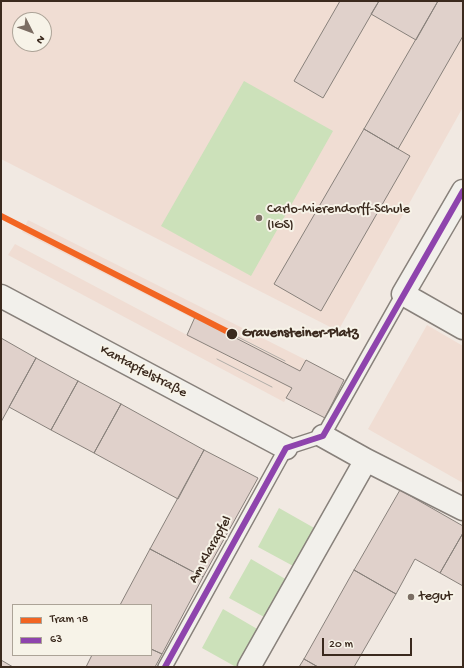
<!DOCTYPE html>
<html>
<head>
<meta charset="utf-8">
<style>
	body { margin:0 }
	#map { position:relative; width:464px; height:668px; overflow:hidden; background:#f1e9e2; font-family:"Gochi Hand",sans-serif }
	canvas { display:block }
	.frame { position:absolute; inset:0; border:2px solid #3b2a1e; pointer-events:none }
	.legend { position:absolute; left:12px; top:604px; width:140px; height:52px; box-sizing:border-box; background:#f7f3e8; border:1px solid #aca397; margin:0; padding:5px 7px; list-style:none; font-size:12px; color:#3b2a1e }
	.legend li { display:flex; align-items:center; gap:8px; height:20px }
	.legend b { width:20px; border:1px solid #aca397 }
	.north { position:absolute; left:12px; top:12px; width:40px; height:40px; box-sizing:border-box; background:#f7f3e8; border:1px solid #aca397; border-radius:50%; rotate:132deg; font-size:11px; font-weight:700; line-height:16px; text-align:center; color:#3b2a1e }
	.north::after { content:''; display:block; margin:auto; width:14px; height:18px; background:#7b6d63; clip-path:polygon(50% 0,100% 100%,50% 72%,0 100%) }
	.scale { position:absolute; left:322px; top:638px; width:90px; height:18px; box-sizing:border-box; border:2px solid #3b2a1e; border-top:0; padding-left:5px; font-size:12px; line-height:14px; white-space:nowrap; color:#3b2a1e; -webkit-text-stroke:3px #f7f3e8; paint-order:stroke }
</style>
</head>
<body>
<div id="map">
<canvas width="464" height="668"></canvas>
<div class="frame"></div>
<ul class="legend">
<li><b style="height:5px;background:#f26522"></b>Tram 18</li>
<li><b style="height:5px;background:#8e44ad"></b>63</li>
</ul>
<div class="north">N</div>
<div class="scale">20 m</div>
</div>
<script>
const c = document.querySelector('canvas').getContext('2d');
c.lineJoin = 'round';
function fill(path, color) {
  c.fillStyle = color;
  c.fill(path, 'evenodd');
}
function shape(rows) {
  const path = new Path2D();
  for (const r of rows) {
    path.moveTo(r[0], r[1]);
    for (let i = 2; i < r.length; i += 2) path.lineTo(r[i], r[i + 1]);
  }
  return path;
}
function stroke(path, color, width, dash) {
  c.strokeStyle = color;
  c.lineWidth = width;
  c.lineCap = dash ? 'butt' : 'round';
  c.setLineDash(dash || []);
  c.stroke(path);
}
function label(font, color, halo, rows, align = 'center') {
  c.font = font + ' "Gochi Hand",sans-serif';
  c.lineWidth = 4;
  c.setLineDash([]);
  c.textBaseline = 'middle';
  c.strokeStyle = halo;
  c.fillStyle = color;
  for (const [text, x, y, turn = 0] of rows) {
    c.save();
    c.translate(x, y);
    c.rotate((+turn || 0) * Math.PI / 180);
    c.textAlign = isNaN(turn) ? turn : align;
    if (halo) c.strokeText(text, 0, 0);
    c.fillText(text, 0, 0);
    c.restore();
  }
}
fill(shape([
	[1,1,463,1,463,107,338,331,1,159],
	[20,20,44,20,44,44,20,44],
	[28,220,306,360,300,371,196,317,194,319,22,232],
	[15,244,187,335,292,388,284,402,8,255],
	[427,325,463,346,463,483,368,429]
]), '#f0ddd3');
fill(shape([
	[244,81,333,131,251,276,161,226],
	[279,508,316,529,295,567,258,547],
	[251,559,287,580,266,618,229,598],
	[223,609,259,630,239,667,236,667,202,648]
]), '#cce1ba');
const building = shape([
	[340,1,379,1,323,98,294,81,340,1],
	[379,1,438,1,416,40,371,14,379,1],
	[438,1,463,1,463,36,398,149,364,129,438,1],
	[364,129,410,156,321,311,274,284,364,129],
	[195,317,300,371,306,360,344,380,325,418,286,398,292,388,187,335,195,317],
	[1,338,36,358,1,422,1,338],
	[36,358,78,381,51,430,9,407,36,358],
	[78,381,121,404,94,453,51,430,78,381],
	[121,404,204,450,178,499,94,453,121,404],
	[204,450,258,478,203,577,150,549,204,450],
	[400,490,463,526,463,533,440,573,415,559,396,594,354,570,400,490],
	[463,533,463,586,440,573,463,533],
	[150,549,203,577,162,654,151,649,151,605,120,605,150,549],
	[354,570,396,594,354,667,318,667,304,659,354,570],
	[151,649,162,654,155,667,86,667,92,655,151,655,151,649],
	[304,659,318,667,299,667,304,659],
	[1,660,13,667,1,667,1,660]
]);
fill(building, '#e0d1cb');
stroke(building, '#88817b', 1);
const lane = shape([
	[165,667,286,448,323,436,403,294]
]);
const street = shape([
	[463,191,403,294,463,328],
	[1,296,286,448],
	[323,436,366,460,463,509],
	[249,667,366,460]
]);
stroke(lane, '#88817b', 16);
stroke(street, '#88817b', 25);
stroke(lane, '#f2f0eb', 13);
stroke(street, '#f2f0eb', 22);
stroke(shape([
	[232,334,285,361],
	[217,359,272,387]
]), '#b0ada8', 1);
stroke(shape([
	[165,667,286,448,323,436,463,191]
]), '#8e44ad', 6);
stroke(shape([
	[1,216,232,334]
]), '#f26522', 6);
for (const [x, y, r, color] of [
	[259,218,4,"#7b6d63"],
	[232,334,6,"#3b2a1e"],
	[411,597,4,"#7b6d63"]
]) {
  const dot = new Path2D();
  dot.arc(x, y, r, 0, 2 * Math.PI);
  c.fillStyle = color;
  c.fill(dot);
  stroke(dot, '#f7f3e8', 1.5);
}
label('14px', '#3b2a1e', '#f7f3e8', [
	["Carlo-Mierendorff-Schule",267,210],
	["(IGS)",267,226],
	["tegut",419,597]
], 'left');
label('bold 14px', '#3b2a1e', '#f7f3e8', [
	["Gravensteiner-Platz",242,334]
], 'left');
label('14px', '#3b2a1e', '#f7f3e8', [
	["Kantapfelstraße",143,372,28],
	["Am Klarapfel",211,550,-61]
]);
</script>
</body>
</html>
